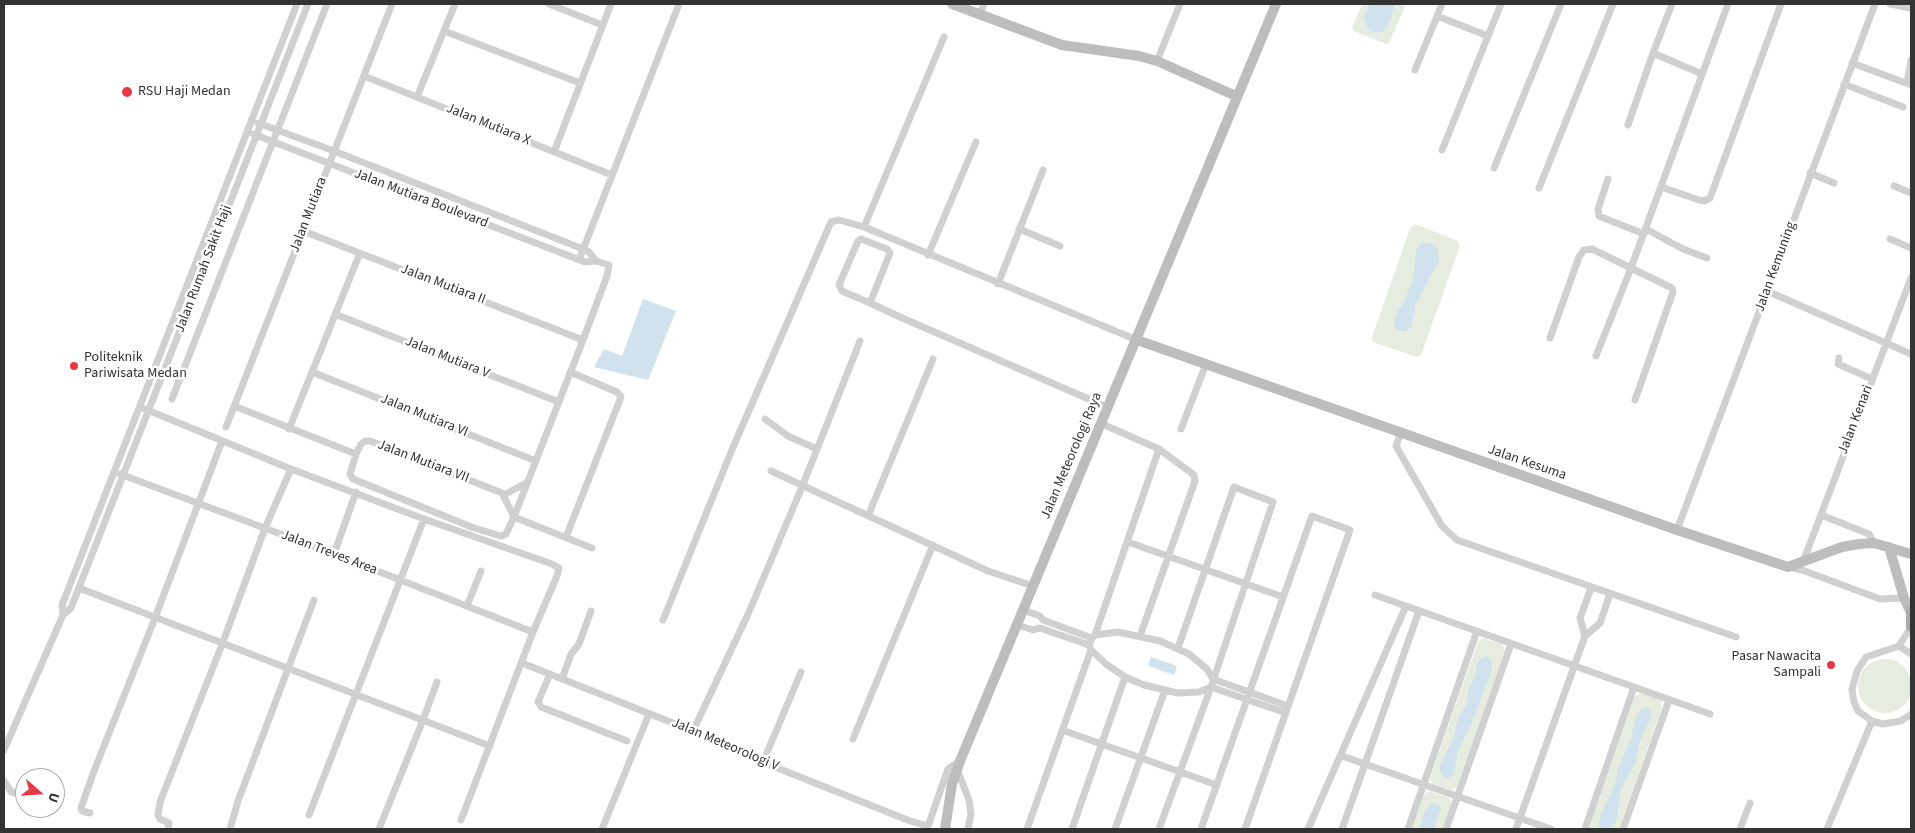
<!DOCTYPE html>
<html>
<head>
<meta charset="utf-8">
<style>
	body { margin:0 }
	#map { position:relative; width:1915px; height:833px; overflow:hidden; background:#fff; font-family:"Source Sans 3",sans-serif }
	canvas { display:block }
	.frame { position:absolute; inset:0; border:5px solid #333; pointer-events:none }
	.north { position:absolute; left:15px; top:768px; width:50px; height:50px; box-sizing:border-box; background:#fff; border:1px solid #adadad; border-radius:50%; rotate:109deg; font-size:14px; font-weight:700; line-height:20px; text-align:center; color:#333 }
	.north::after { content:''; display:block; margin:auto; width:18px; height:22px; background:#e63946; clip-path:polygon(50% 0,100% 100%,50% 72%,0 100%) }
</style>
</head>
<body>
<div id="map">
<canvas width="1915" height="833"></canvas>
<div class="frame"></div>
<div class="north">U</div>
</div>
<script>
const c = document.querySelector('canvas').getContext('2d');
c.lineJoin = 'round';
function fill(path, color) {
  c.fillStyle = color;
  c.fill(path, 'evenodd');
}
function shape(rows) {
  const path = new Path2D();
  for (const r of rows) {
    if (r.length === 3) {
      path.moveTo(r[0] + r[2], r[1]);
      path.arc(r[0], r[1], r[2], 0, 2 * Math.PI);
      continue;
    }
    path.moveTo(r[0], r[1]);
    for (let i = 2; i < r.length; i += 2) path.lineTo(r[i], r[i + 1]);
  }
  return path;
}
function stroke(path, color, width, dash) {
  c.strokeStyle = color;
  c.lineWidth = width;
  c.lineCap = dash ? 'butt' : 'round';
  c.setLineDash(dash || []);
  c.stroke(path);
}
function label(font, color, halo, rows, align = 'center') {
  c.font = font + ' "Source Sans 3",sans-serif';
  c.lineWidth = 5;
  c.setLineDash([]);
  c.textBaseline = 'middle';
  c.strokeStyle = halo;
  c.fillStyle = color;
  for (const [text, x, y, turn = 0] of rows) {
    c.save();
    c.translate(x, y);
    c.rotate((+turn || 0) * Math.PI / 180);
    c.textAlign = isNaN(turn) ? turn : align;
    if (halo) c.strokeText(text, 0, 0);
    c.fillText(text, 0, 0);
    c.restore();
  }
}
fill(shape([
	[1362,4,1406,4,1389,43,1386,44,1354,31,1352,28],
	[1415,224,1458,241,1460,246,1421,355,1417,357,1373,342,1372,337,1410,229],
	[1483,638,1502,644,1505,650,1457,787,1451,790,1432,783,1430,778,1478,642],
	[1885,686,27],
	[1641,693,1661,700,1662,707,1619,829,1589,829,1635,696],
	[1429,791,1450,798,1452,804,1443,829,1411,829,1424,794]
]), '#e6ecdf');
fill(shape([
	[1370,4,1395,4,1389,24,1383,31,1377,33,1368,29,1364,17],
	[1426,243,1432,244,1438,249,1439,260,1415,306,1411,328,1406,331,1401,331,1395,328,1394,321,1397,313,1404,302,1413,279,1416,251,1420,244],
	[643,299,676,311,648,380,594,367,604,349,622,356],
	[1486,656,1490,658,1492,669,1470,727,1458,751,1454,772,1452,777,1444,778,1440,771,1440,766,1453,739,1459,716,1467,704,1468,692,1476,673,1477,664,1480,659],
	[1151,657,1177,666,1174,675,1148,666],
	[1646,707,1648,708,1652,715,1639,743,1636,762,1621,788,1617,819,1611,829,1598,829,1601,814,1614,787,1619,766,1631,739,1635,719,1641,709],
	[1431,803,1435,803,1441,808,1434,829,1420,829,1424,813]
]), '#cfe2ee');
stroke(shape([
	[297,4,62,605,63,615,71,608,308,4],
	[549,4,602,25],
	[1672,4,1653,53,1702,74],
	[1890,4,1911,8],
	[980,14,984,4],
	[1437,16,1488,36],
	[444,31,580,83],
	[1157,61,1180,4],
	[1852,63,1911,85],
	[1415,70,1442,4],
	[364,76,612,175],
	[1907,83,1911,60],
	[1844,84,1903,107],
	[417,97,455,4],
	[258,123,334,151,583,249,589,252,596,261],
	[1628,125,1653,53],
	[253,134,585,262,596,261,609,265,607,276,583,340,514,517,506,534,501,536,474,528,353,479,350,474,356,454,361,444,365,441,370,441,502,493,514,517],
	[1442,150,1501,4],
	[554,152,611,4],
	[1494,168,1561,4],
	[1810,173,1834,183],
	[1608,179,1598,209,1599,216,1644,234],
	[1894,186,1911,193],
	[1661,187,1699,200,1704,201,1710,198,1781,4],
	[1539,188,1613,4],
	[864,227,944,37],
	[1019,229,1060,246],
	[1646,229,1683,249,1707,258],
	[303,231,583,340],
	[1890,239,1911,248],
	[928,255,976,142],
	[579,260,679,4],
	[998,284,1043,170],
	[1767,291,1911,354],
	[870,303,890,253,887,249,861,239,858,241,839,285,842,291,870,303,900,317,1107,407],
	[335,314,559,402],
	[1550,338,1579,257,1584,250,1592,249,1672,288,1673,292,1635,400],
	[1596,356,1631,268,1728,4],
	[1839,358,1838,364,1872,379],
	[312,372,536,461],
	[172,399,327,4],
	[234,406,356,454],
	[145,409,291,469,424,519,552,564,559,568,557,576,533,632,461,820],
	[765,419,788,436,817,449],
	[1100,423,1159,449,1194,475,1195,481,1140,636],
	[226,427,392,4],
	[289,429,360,253],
	[1181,429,1206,364],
	[1401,432,1396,446,1442,526,1457,540,1736,637],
	[771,471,988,571,1033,586],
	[120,474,334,554,533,632],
	[504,495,528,482],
	[1821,515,1869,534,1874,543],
	[868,516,933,359],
	[514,517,592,548],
	[1677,530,1875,4],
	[566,537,621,397,617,392,570,372],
	[1128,542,1283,597],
	[334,554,356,492],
	[1803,562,1911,278],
	[1789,567,1802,570,1880,599,1904,598],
	[79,588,490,746],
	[1375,595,1710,714],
	[467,606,481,571],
	[1023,610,1040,616,1043,620,1092,638],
	[663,620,731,452,831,222,839,220,864,227,1137,340],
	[1017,625,1033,630,1040,628,1089,645],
	[1095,635,1159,449],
	[1585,636,1580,618,1591,588],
	[1899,646,1911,654],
	[522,663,693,731,745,755,910,821,928,826],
	[550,674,538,702,541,707,627,741],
	[562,679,571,654,579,644,591,611],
	[1286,713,1211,687,1199,692,1178,693,1144,685,1125,677,1106,664,1091,650,1089,645,1092,638,1095,635,1118,632,1160,641,1189,654,1207,669,1213,679,1288,706],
	[1872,721,1858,711,1854,702,1852,689,1857,671,1866,657,1899,646,1911,627],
	[1062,730,1217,785],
	[693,731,749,612,802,487,860,341],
	[853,739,933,545],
	[4,750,63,615],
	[1342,756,1551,829],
	[763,762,801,672],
	[957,769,969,800,971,814,968,829],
	[4,781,11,792,25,795],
	[90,813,82,811,81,808,94,771,155,618,222,441],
	[309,815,424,519],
	[168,829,169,823,160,819,158,815,160,802,223,642,265,528,291,469],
	[230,829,238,801,314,600],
	[379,829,423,720,437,682],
	[602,829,649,714],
	[927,829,948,769,960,761],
	[1027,829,1091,650],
	[1072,829,1125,677],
	[1115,829,1165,690],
	[1159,829,1211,687,1273,502,1234,487,1178,648],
	[1201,829,1312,516,1350,530,1245,829],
	[1308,829,1406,606],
	[1342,829,1419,611],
	[1408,829,1477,631],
	[1446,829,1511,644],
	[1516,829,1585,636,1600,623,1610,594],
	[1585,829,1634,687],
	[1623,829,1669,700],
	[1740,829,1750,803],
	[1827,829,1872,721,1883,724,1901,721,1911,714]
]), '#d0d0d0', 7);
stroke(shape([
	[952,4,1062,45,1139,56,1157,61,1236,96],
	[1137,340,1337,410,1677,530,1788,567,1842,547,1859,544,1874,543,1911,554],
	[1889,547,1904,598,1911,613],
	[945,829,952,784,960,761,1276,4]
]), '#bdbdbd', 10);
stroke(shape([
	[1911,611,1911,627]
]), '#ababab', 10);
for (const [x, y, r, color] of [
	[127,92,6,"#e63946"],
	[74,366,5,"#e63946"],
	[1831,665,5,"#e63946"]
]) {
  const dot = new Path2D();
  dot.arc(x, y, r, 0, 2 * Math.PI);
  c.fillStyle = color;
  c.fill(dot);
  stroke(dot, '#fff', 2);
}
label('14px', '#333', '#fff', [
	["RSU Haji Medan",138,92],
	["Politeknik",84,358],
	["Pariwisata Medan",84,374],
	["Pasar Nawacita",1821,657,"right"],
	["Sampali",1821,673,"right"]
], 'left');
label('14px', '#333', '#fff', [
	["Jalan Mutiara X",488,125,22],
	["Jalan Mutiara Boulevard",421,199,21],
	["Jalan Mutiara",309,215,-69],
	["Jalan Kemuning",1776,267,-70],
	["Jalan Rumah Sakit Haji",204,269,-69],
	["Jalan Mutiara II",443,285,21],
	["Jalan Mutiara V",447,358,22],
	["Jalan Mutiara VI",424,416,22],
	["Jalan Kenari",1856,420,-69],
	["Jalan Meteorologi Raya",1072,456,-67],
	["Jalan Mutiara VII",423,462,21],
	["Jalan Kesuma",1527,463,19],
	["Jalan Treves Area",329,553,21],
	["Jalan Meteorologi V",725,745,23]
]);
</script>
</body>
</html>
